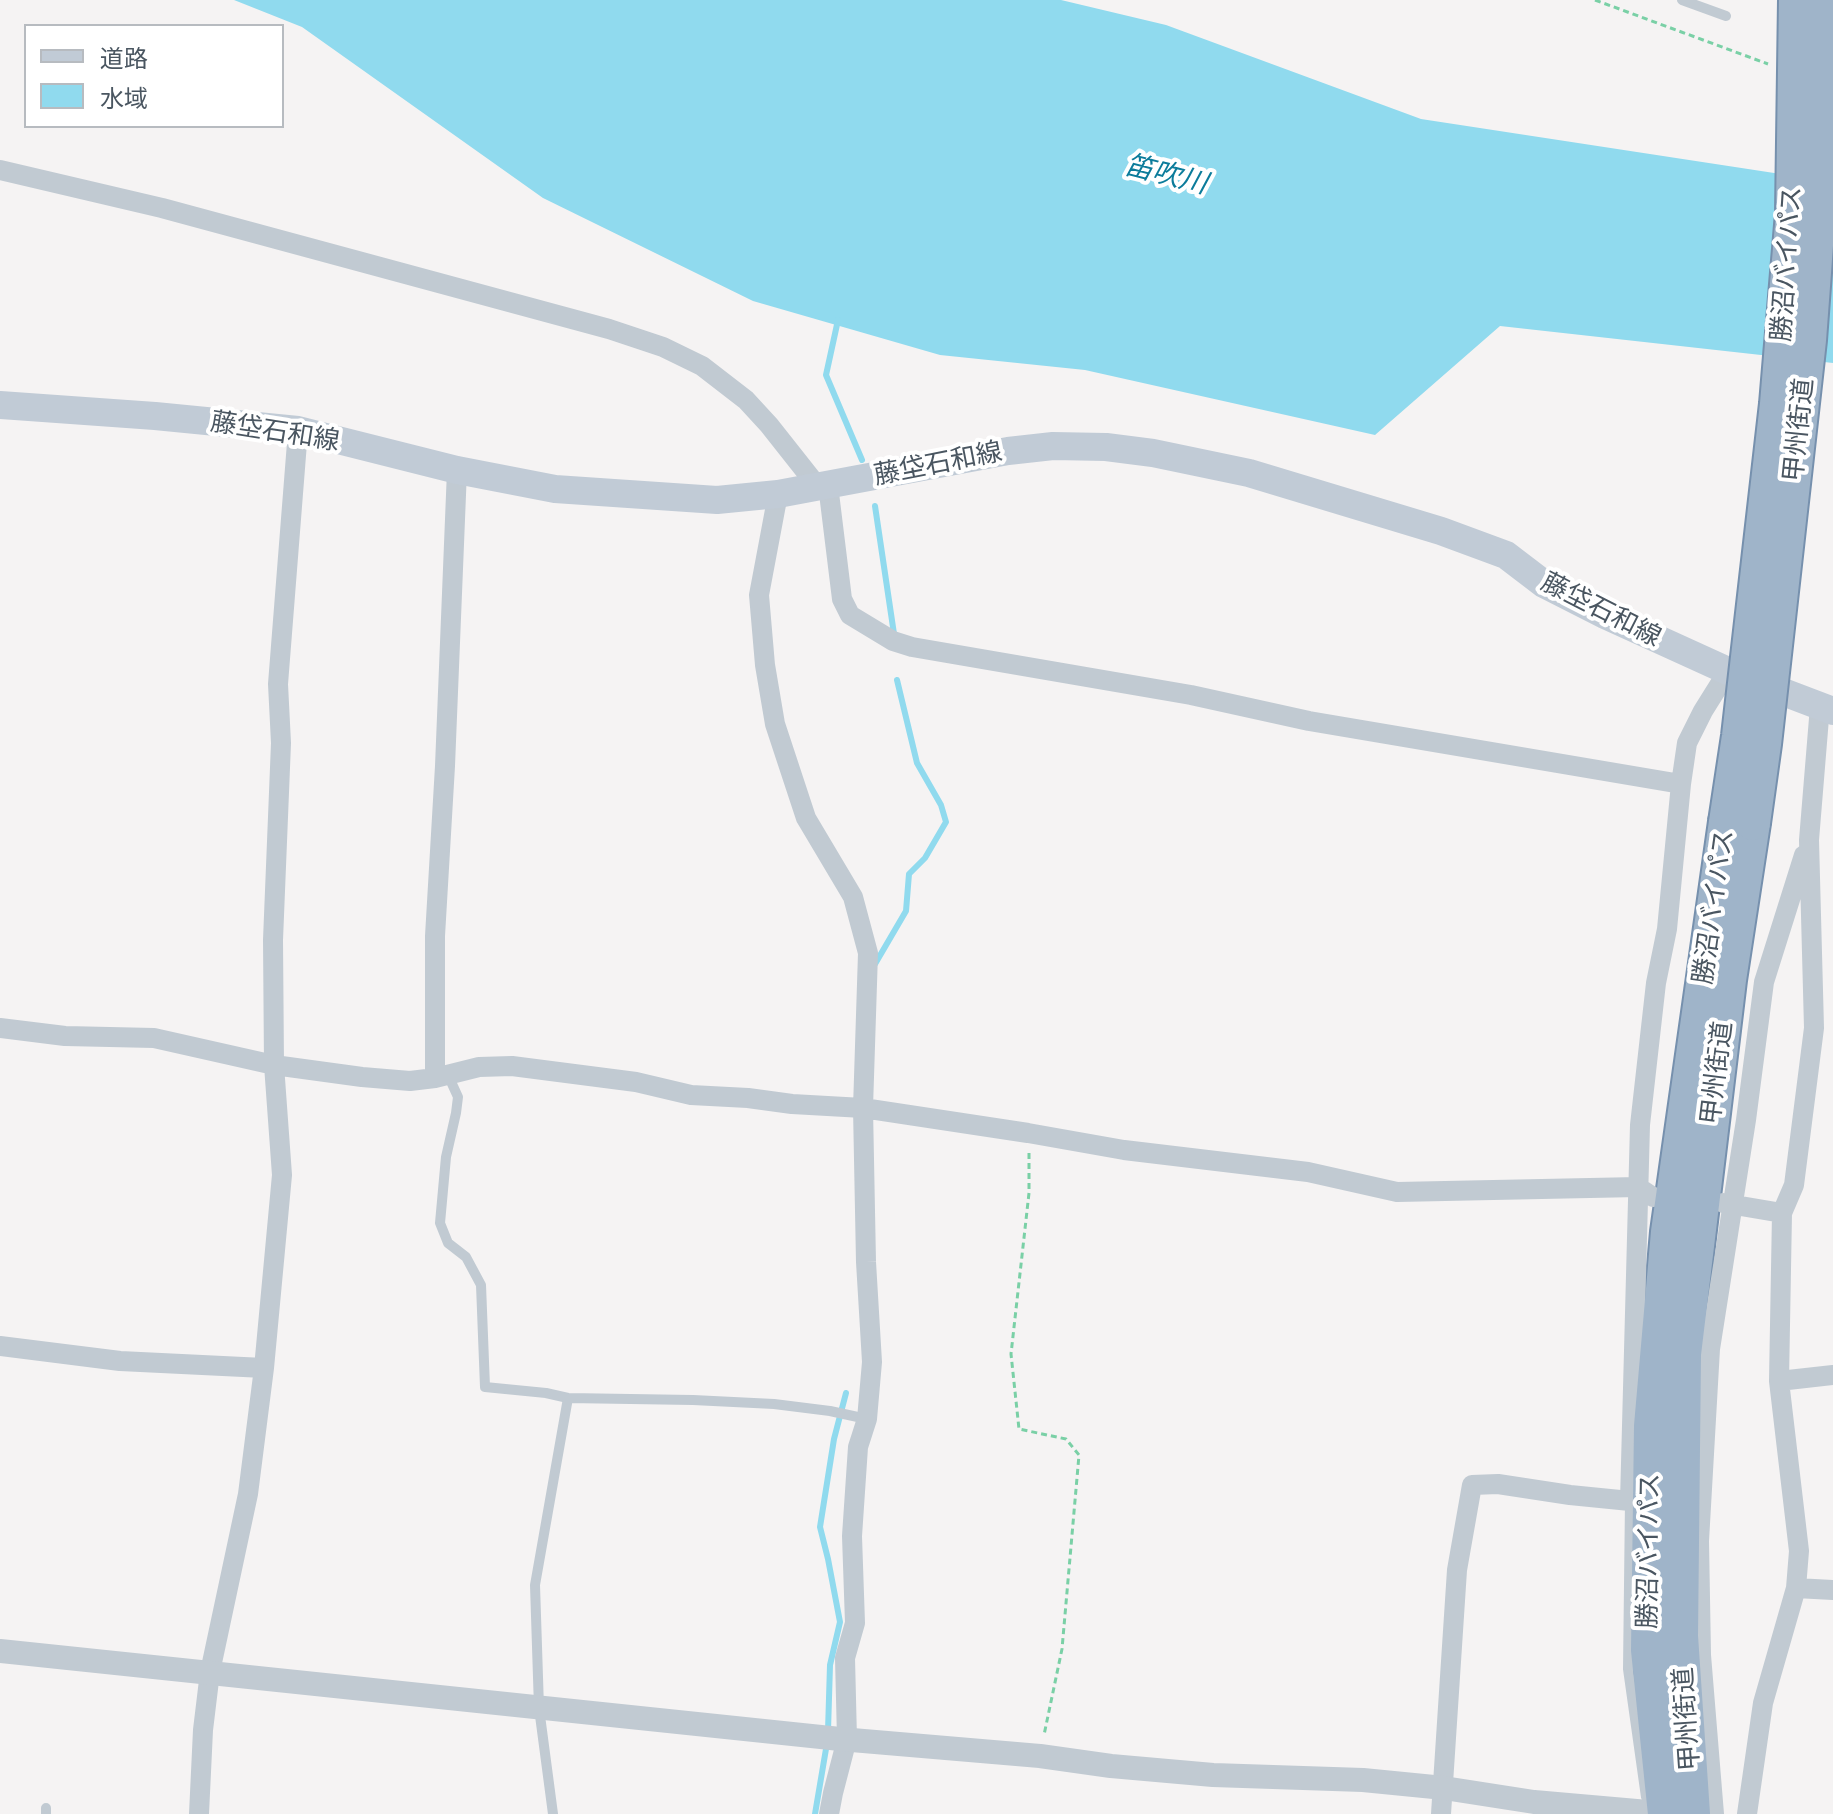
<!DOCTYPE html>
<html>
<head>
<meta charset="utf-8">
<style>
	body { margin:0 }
	#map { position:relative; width:1833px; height:1814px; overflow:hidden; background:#f5f3f3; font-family:Quicksand,"Noto Sans JP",sans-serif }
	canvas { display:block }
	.legend { position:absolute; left:24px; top:24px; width:260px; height:104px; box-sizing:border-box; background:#fff; border:2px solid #b7bbc0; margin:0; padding:10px 14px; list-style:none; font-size:24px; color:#4a5661 }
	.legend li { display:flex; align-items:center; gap:16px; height:40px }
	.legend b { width:40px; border:2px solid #b7bbc0 }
</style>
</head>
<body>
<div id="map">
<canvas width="1833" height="1814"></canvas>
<ul class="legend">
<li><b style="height:10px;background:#c1cbd6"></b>道路</li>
<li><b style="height:22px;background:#90daee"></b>水域</li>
</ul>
</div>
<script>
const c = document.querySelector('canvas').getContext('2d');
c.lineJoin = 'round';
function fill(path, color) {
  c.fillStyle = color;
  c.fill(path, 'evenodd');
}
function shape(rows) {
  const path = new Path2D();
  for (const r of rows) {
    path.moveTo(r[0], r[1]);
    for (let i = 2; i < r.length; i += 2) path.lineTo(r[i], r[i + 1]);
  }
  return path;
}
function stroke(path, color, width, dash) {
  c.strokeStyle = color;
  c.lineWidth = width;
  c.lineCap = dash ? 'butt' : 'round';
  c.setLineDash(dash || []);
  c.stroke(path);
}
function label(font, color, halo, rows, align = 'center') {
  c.font = font + ' Quicksand,"Noto Sans JP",sans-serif';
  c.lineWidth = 8;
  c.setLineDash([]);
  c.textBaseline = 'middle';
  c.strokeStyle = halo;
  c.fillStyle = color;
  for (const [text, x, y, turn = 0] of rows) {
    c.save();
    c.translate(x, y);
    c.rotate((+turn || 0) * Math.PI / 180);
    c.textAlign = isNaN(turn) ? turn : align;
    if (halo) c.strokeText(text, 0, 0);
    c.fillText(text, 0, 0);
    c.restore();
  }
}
fill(shape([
	[234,0,1061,0,1166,25,1421,119,1833,182,1833,363,1500,326,1375,435,1085,370,940,355,753,301,543,198,302,27]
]), '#90daee');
stroke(shape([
	[838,320,826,375,862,460],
	[875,506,894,634],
	[875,964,906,911,909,874,925,858,946,822,941,805,917,763,897,680],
	[828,1731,830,1665,840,1622,828,1559,820,1527,834,1439,846,1393],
	[815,1814,827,1743]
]), '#90daee', 6);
const trunk = shape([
	[1665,1814,1648,1650,1651,1426,1668,1232,1726,822],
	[1693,1814,1681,1636,1684,1354,1729,980,1753,823]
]);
stroke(trunk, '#7690ad', 38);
stroke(shape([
	[1595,0,1768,64],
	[1029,1153,1029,1193,1011,1354,1019,1429,1066,1439,1079,1455,1062,1649,1044,1735]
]), '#7ad0a6', 3, [6, 4]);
stroke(shape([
	[1682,0,1726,16],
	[448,1075,458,1097,456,1113,446,1157,440,1223,448,1243,466,1257,481,1285,485,1387,546,1393,568,1398,693,1400,774,1404,830,1411,867,1419],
	[1630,1501,1628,1669,1646,1797],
	[46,1814,46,1808],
	[553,1814,539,1708,535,1585,568,1398]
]), '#c1cad2', 10);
stroke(shape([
	[0,170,162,208,609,329,663,347,702,366,746,400,769,425,818,487],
	[828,485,842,599,850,615,893,641,912,647,1191,695,1309,721,1681,784],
	[778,494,759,595,765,665,775,724,806,818,853,897,868,953,863,1108,866,1262,872,1362,867,1419,858,1447,852,1536,855,1623,845,1658,847,1739,833,1793,829,1814],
	[0,1028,65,1036,154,1038,274,1065,362,1077,410,1081,435,1078,479,1067,512,1066,636,1082,691,1095,748,1098,792,1104,863,1108,1028,1133,1124,1150,1308,1172,1397,1192,1638,1187,1653,1197],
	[435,1078,435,936,445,766,457,470],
	[1723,1203,1782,1213],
	[0,1346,120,1361,264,1368],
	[1779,1381,1833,1375],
	[1796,1588,1833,1590],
	[199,1814,203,1730,210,1672,248,1494,264,1368,282,1175,274,1065,273,940,281,743,278,684,298,430],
	[1441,1814,1457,1570,1472,1485,1498,1484,1570,1495,1630,1501,1640,1125,1656,983,1667,929,1681,784,1687,743,1703,711,1728,671],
	[1714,1814,1701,1655,1699,1541,1710,1349,1746,1120,1764,982,1804,855],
	[1747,1814,1763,1703,1796,1588,1799,1551,1779,1381,1782,1213,1794,1185,1814,1028,1809,840,1820,706]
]), '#c1cad2', 20);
stroke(shape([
	[0,1651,840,1739,1040,1756,1111,1766,1213,1775,1363,1780,1444,1788,1534,1802,1648,1812,1665,1812]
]), '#c1cad2', 24);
stroke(shape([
	[0,405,155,416,298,430,457,470,555,489,717,500,778,494,1008,451,1053,446,1106,447,1153,453,1249,473,1441,531,1506,555,1544,584,1605,615,1728,671,1833,711]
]), '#c1cbd6', 28);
stroke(trunk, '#9fb4c9', 34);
const trunkBridge = shape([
	[1726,822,1739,736,1777,404,1793,213,1796,0],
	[1753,823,1764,744,1809,340,1818,218,1822,0]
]);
stroke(trunkBridge, '#7690ad', 38, []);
stroke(trunkBridge, '#9fb4c9', 34);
label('26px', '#4a5661', '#fff', [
	["勝沼バイパス",1787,264,-86],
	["甲州街道",1799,430,-84],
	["藤垈石和線",275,432,9],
	["藤垈石和線",938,464,-11],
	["藤垈石和線",1601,610,27],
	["勝沼バイパス",1714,907,-82],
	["甲州街道",1717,1073,-83],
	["勝沼バイパス",1649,1551,-89],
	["甲州街道",1687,1719,-94]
]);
label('italic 28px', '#0c7c9b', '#fff', [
	["笛吹川",1166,175,14]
]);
</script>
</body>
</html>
